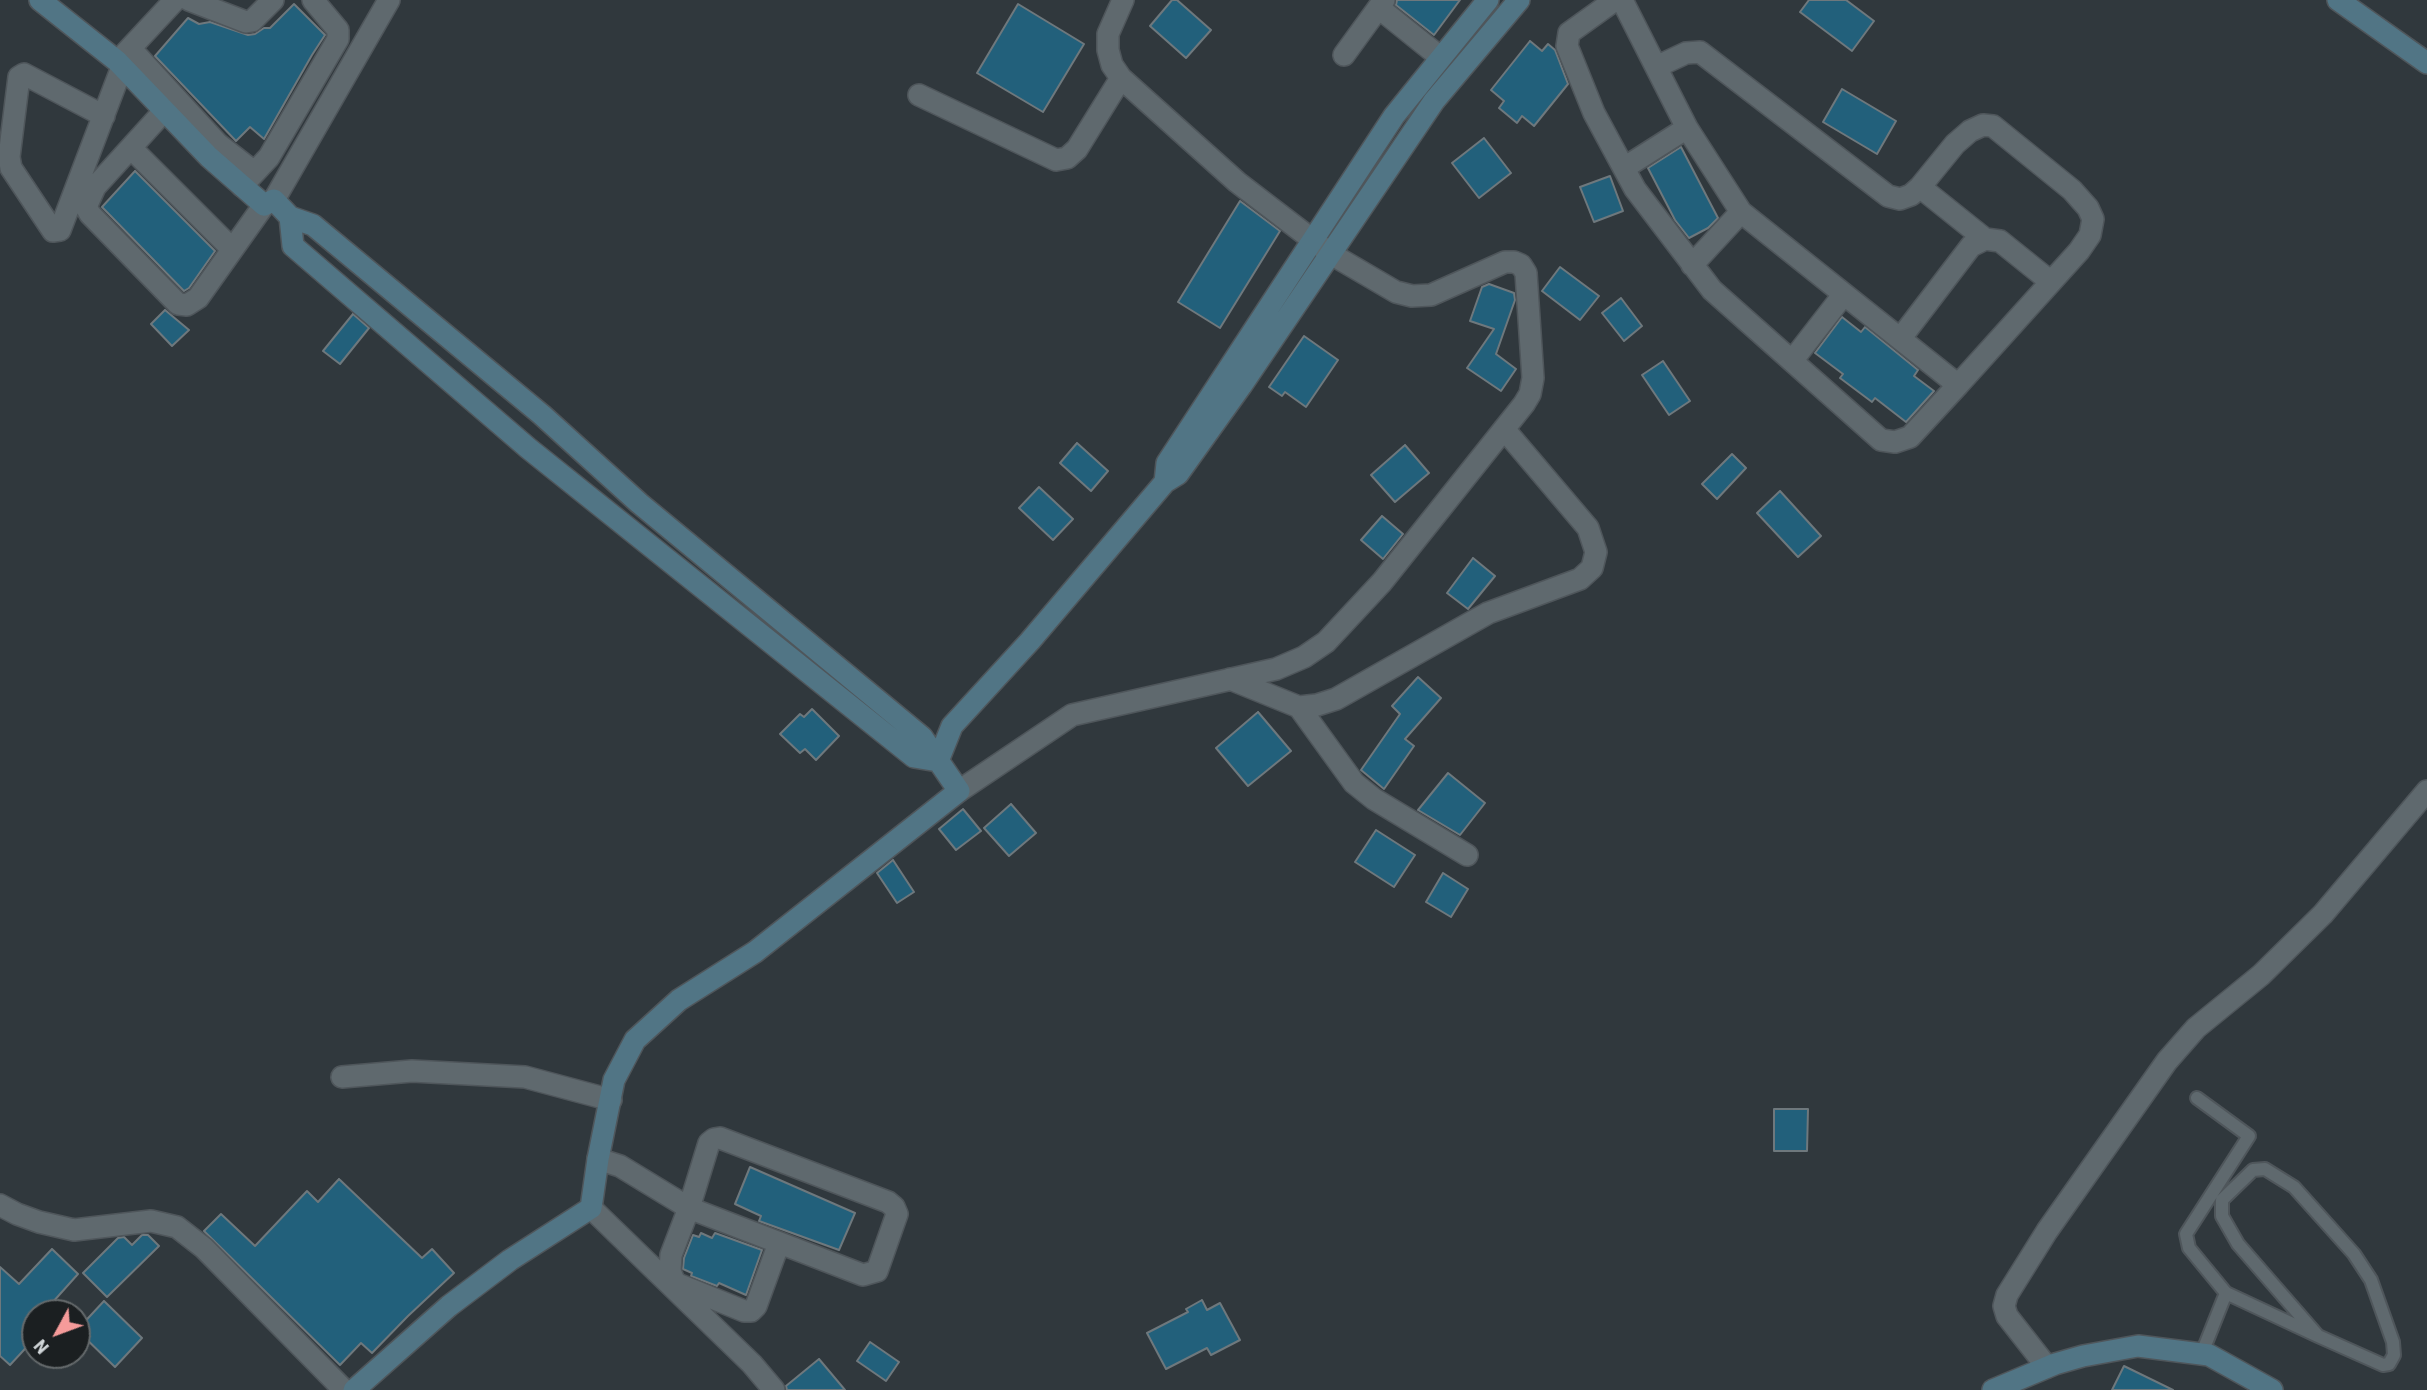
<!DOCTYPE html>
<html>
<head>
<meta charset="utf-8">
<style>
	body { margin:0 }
	#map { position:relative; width:2427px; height:1390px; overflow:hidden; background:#30383d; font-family:"Roboto Condensed",sans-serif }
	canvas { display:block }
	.north { position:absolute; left:21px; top:1299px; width:70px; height:70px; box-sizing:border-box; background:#1b1f21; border:2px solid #64696b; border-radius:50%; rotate:229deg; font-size:19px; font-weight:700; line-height:28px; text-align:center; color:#d2d7da }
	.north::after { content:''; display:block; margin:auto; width:24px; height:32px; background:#f59b9a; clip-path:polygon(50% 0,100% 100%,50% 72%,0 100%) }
</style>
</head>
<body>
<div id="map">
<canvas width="2427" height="1390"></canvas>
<div class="north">N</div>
</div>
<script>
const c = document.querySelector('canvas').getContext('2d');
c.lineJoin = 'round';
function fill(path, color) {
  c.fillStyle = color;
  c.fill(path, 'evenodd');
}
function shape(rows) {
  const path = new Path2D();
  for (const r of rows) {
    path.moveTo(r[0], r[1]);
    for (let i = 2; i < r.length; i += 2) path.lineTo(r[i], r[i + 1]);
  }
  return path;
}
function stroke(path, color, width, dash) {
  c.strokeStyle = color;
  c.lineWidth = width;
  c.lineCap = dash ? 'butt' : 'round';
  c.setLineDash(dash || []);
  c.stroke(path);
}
const building = shape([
	[1172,0,1177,0,1211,30,1186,58,1150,26,1172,0],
	[1397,0,1460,0,1434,35,1396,5,1397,0],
	[1809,0,1846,0,1874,21,1852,51,1800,12,1809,0],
	[294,4,325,35,312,55,264,139,250,127,236,141,155,56,188,18,199,24,210,22,248,35,255,34,264,28,270,28,294,4],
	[1018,4,1084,44,1043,112,977,73,1018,4],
	[1530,41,1542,51,1548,44,1555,50,1568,84,1534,126,1522,116,1517,123,1499,108,1504,101,1491,90,1530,41],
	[1842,89,1896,121,1877,154,1823,122,1842,89],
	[1484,138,1511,173,1479,198,1452,163,1484,138],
	[1681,147,1718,218,1708,228,1689,238,1675,220,1648,168,1681,147],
	[135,171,215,251,189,288,184,291,102,207,135,171],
	[1610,176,1623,211,1594,222,1580,187,1610,176],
	[1240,201,1280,231,1220,328,1178,302,1240,201],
	[1560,267,1599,296,1580,320,1542,291,1560,267],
	[1489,284,1514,293,1515,300,1496,354,1516,369,1501,391,1467,368,1494,329,1470,321,1482,287,1489,284],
	[1621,298,1642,326,1624,341,1602,313,1621,298],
	[165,310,189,330,172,346,151,324,165,310],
	[353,314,369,328,340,364,323,351,353,314],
	[1842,317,1861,332,1865,327,1918,370,1914,376,1934,391,1906,422,1875,398,1872,402,1840,378,1843,374,1815,353,1842,317],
	[1304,336,1338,360,1306,407,1285,392,1282,396,1269,387,1304,336],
	[1663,361,1690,401,1669,415,1642,375,1663,361],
	[1077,443,1108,471,1091,491,1060,463,1077,443],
	[1405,445,1429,473,1395,502,1371,475,1405,445],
	[1732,454,1746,468,1717,499,1702,484,1732,454],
	[1039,487,1073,519,1053,540,1019,508,1039,487],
	[1780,491,1821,536,1798,557,1757,513,1780,491],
	[1382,516,1403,534,1383,559,1361,540,1382,516],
	[1473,558,1495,576,1468,609,1447,593,1473,558],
	[1418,677,1441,698,1405,739,1414,746,1384,789,1361,770,1400,714,1392,706,1418,677],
	[812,709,839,736,816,760,805,749,800,753,780,734,800,714,804,717,812,709],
	[1258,712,1291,751,1248,786,1216,748,1258,712],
	[1448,773,1485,803,1460,835,1418,810,1448,773],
	[1011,804,1036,833,1009,856,984,828,1011,804],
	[963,809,981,831,956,850,939,829,963,809],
	[1376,830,1415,855,1394,887,1355,862,1376,830],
	[893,860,914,892,897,903,877,873,893,860],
	[1443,873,1468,889,1451,917,1426,902,1443,873],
	[1774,1109,1808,1109,1807,1151,1774,1151,1774,1109],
	[750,1167,855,1213,839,1250,759,1221,761,1216,735,1204,750,1167],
	[339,1179,422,1258,432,1249,454,1273,408,1316,372,1353,361,1343,340,1365,204,1231,221,1214,255,1246,307,1191,318,1202,339,1179],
	[701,1233,712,1238,715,1233,762,1250,746,1295,719,1283,717,1286,691,1276,692,1273,683,1269,684,1258,693,1235,699,1237,701,1233],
	[142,1235,148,1235,159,1246,107,1297,83,1273,118,1238,124,1237,132,1245,142,1235],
	[52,1249,78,1274,43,1313,35,1313,35,1338,10,1365,0,1356,0,1267,19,1284,52,1249],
	[1202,1300,1207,1310,1220,1303,1240,1340,1211,1355,1207,1348,1166,1369,1147,1333,1188,1312,1186,1309,1202,1300],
	[104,1301,142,1338,115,1367,77,1330,104,1301],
	[870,1342,899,1362,886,1381,857,1361,870,1342],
	[819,1359,845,1390,787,1390,786,1386,819,1359],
	[2124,1366,2173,1390,2112,1390,2124,1366]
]);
fill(building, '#22607b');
stroke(building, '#6e787d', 2);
const lane = shape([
	[2197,1098,2249,1136,2186,1234,2189,1248,2226,1293,2202,1353],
	[2226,1293,2318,1336,2383,1365,2389,1364,2394,1355,2393,1342,2371,1280,2354,1254,2294,1187,2265,1169,2253,1170,2222,1200,2222,1216,2238,1244,2318,1336]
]);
const street = shape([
	[189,0,246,22,252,21,273,0],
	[1615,0,1569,33,1567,46,1594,113,1635,189,1712,290,1881,440,1895,442,1910,437,1958,385],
	[1622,0,1656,67,1687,128,1741,212,1958,385,2079,251,2090,235,2093,219,2088,208,2072,190,1993,126,1983,125,1970,131,1955,144,1920,187,1911,195,1900,199,1888,196,1700,52,1686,53,1656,67],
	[1379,8,1440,57],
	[131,49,218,144,254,172],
	[1344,55,1384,0],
	[121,58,175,0],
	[919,95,1056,160,1067,158,1077,149,1121,78],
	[165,110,95,187,86,207,90,214,178,304,187,305,198,298,264,205],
	[104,116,24,74,19,77,9,157,11,168,53,231,60,230,122,67],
	[131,148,232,249],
	[1624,168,1687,128],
	[242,186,269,157,338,39,338,30,313,0],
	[1920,187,1985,239],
	[274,200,389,0],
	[1692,265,1741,212],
	[1900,339,1971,246,1985,239,2000,241,2051,282],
	[1792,361,1844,294],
	[1230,679,1299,707,1317,705,1336,699,1488,613,1580,579,1592,568,1596,552,1588,528,1504,429],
	[1299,707,1354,783,1374,799,1467,855],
	[959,791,1072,715,1276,669,1304,657,1326,642,1382,582,1524,404,1530,394,1533,378,1526,273,1521,265,1514,262,1505,262,1431,295,1412,296,1396,292,1331,254,1237,182,1121,78,1112,65,1108,50,1108,34,1123,0],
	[342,1077,412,1071,525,1077,611,1100],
	[598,1159,620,1166,689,1208,863,1275,877,1271,897,1214,894,1207,888,1202,720,1138,714,1139,709,1143,689,1208,671,1255,670,1271,675,1283,744,1311,751,1311,756,1306,779,1243],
	[0,1205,17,1214,39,1222,74,1230,151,1221,177,1227,204,1248,344,1390],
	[591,1208,752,1364,774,1390],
	[2047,1367,2007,1316,2004,1306,2007,1295,2047,1231,2167,1061,2196,1028,2261,975,2323,914,2427,791]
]);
const secondary = shape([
	[40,0,117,61,209,157,264,205,274,200,290,217,313,225,542,415,639,503,922,737,959,791,755,952,679,1000,635,1040,614,1080,598,1159,591,1208,510,1260,449,1306,354,1390],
	[2338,0,2427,63],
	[290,217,293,246,528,448,914,757,938,761],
	[1165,482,1167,463,1394,116,1488,0],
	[938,761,952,726,1030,641,1165,482,1178,474,1241,386,1434,101,1519,0],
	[1993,1390,2055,1364,2083,1356,2138,1346,2209,1355,2272,1390]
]);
stroke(lane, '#4f565b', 16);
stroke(street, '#4f565b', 24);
stroke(secondary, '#4f565b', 24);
stroke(lane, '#5f696e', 12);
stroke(street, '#5f696e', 21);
stroke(secondary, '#517585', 21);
</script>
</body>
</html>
